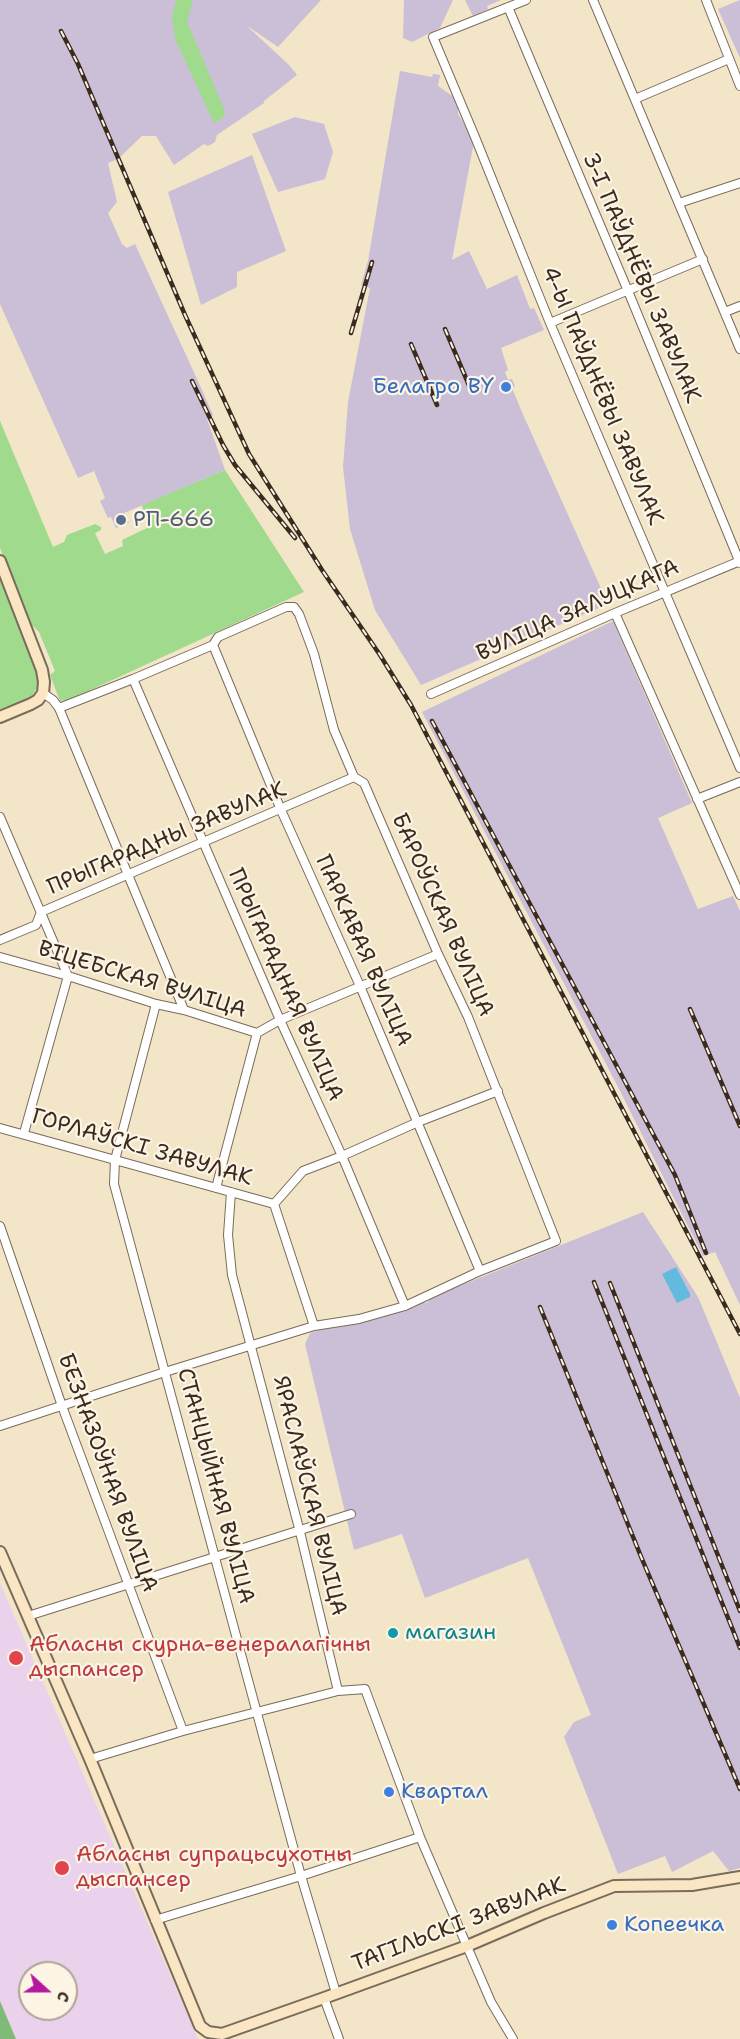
<!DOCTYPE html>
<html>
<head>
<meta charset="utf-8">
<style>
	body { margin:0 }
	#map { position:relative; width:740px; height:2039px; overflow:hidden; background:#f2e5c8; font-family:"Shantell Sans",sans-serif }
	canvas { display:block }
	.north { position:absolute; left:18px; top:1961px; width:60px; height:60px; box-sizing:border-box; background:#fcf5e5; border:2px solid #afa495; border-radius:50%; rotate:111deg; font-size:16px; font-weight:700; line-height:24px; text-align:center; color:#3b2a1e }
	.north::after { content:''; display:block; margin:auto; width:21px; height:27px; background:#b5179e; clip-path:polygon(50% 0,100% 100%,50% 72%,0 100%) }
</style>
</head>
<body>
<div id="map">
<canvas width="740" height="2039"></canvas>
<div class="north">С</div>
</div>
<script>
const c = document.querySelector('canvas').getContext('2d');
c.lineJoin = 'round';
function fill(path, color) {
  c.fillStyle = color;
  c.fill(path, 'evenodd');
}
function shape(rows) {
  const path = new Path2D();
  for (const r of rows) {
    path.moveTo(r[0], r[1]);
    for (let i = 2; i < r.length; i += 2) path.lineTo(r[i], r[i + 1]);
  }
  return path;
}
function stroke(path, color, width, dash) {
  c.strokeStyle = color;
  c.lineWidth = width;
  c.lineCap = dash ? 'butt' : 'round';
  c.setLineDash(dash || []);
  c.stroke(path);
}
function label(font, color, halo, rows, align = 'center') {
  c.font = font + ' "Shantell Sans",sans-serif';
  c.lineWidth = 4.5;
  c.setLineDash([]);
  c.textBaseline = 'middle';
  c.strokeStyle = halo;
  c.fillStyle = color;
  for (const [text, x, y, turn = 0] of rows) {
    c.save();
    c.translate(x, y);
    c.rotate((+turn || 0) * Math.PI / 180);
    c.textAlign = isNaN(turn) ? turn : align;
    if (halo) c.strokeText(text, 0, 0);
    c.fillText(text, 0, 0);
    c.restore();
  }
}
fill(shape([
	[0,1583,73,1751,198,2039,0,2039],
	[30,1973,66,1973,66,2009,30,2009]
]), '#ead1ec');
fill(shape([
	[0,0,321,0,278,47,246,25,289,65,297,75,264,101,264,103,217,135,215,142,208,146,204,144,174,165,156,136,142,136,118,159,108,163,117,202,108,213,122,244,127,248,135,244,197,379,213,415,207,419,225,470,124,513,129,523,116,528,111,517,108,518,100,501,105,498,94,471,78,478,0,304],
	[404,0,453,0,440,28,412,42,403,38],
	[465,0,501,0,487,6,488,9,473,16],
	[740,0,740,58,718,9],
	[400,71,432,77,433,74,440,75,438,86,458,100,458,114,474,141,452,260,469,251,487,289,517,275,530,309,534,308,544,330,501,348,508,370,505,372,508,380,512,379,515,386,512,388,521,410,608,604,421,685,375,610,350,529,343,467,348,402,370,288,361,285,368,261],
	[295,117,324,124,333,152,325,179,278,192,252,134],
	[252,155,286,251,237,272,237,287,201,305,168,192],
	[613,621,692,803,658,818,698,909,733,896,740,911,740,1305,715,1252,703,1256,617,1085,422,712],
	[643,1212,698,1297,740,1398,740,1868,729,1871,713,1851,672,1872,665,1856,618,1874,564,1737,574,1722,591,1715,528,1558,425,1598,402,1534,354,1550,305,1344,310,1333,411,1301,427,1303,432,1297]
]), '#cabfd6');
fill(shape([
	[177,0,193,0,187,22,225,111,224,117,214,123,176,41,172,19,173,11],
	[0,421,53,547,64,542,67,535,95,524,101,527,101,530,95,533,105,554,123,546,122,540,147,528,142,505,225,470,304,592,71,699,60,701,50,675,55,671,39,632,29,622,0,548],
	[0,577,38,672,38,685,32,697,23,703,0,711]
]), '#9fda8d');
fill(shape([
	[0,2001,16,2039,0,2039]
]), '#7fba78');
fill(shape([
	[676,1267,690,1294,690,1297,677,1303,662,1274]
]), '#62bbdf');
const street = shape([
	[526,0,433,37,475,137,550,323,740,768],
	[593,0,740,349],
	[706,0,740,86],
	[508,7,628,291,740,563],
	[635,99,729,59],
	[679,203,740,183],
	[725,312,740,306],
	[550,323,703,259],
	[615,613,740,895],
	[213,645,281,810,360,986,480,1271],
	[133,679,280,1020,342,1156,405,1306],
	[43,693,53,700,59,708,184,1010],
	[431,694,615,613,740,561],
	[697,799,740,782],
	[0,817,68,976,24,1133],
	[0,940,36,925,41,912,354,777],
	[0,957,68,976,156,1004,184,1010,257,1033,280,1020,438,954],
	[156,1004,115,1160,114,1184,301,1876,336,1993],
	[0,1128,274,1204],
	[216,1188,257,1033],
	[231,1192,228,1235,232,1275,300,1532,338,1691,365,1689,420,1837,491,2002,513,2039],
	[274,1204,303,1171,342,1156,418,1122,498,1091],
	[274,1204,314,1326],
	[0,1226,62,1406,183,1731],
	[0,1426,165,1372,314,1326,359,1319,405,1306,480,1271,556,1241,468,1017,438,954,364,783,354,777,334,730,314,654,299,614,294,607,286,607,218,637,213,645,133,679,59,708],
	[28,1616,351,1514],
	[90,1759,183,1731,338,1691],
	[155,1920,301,1876,420,1837],
	[324,1998,339,2039]
]);
const secondary = shape([
	[0,561,42,670,44,682,43,693,38,700,31,704,0,717],
	[0,1552,90,1759,200,2026,208,2032,222,2034,324,1998,467,1946,544,1913,614,1886,692,1885,740,1877]
]);
stroke(street, '#7b6b5a', 10);
stroke(secondary, '#7b6b5a', 14);
stroke(street, '#fff', 8);
stroke(secondary, '#fbe6c4', 10);
const rail = shape([
	[61,31,78,64,185,315,249,454,322,570,380,655,411,705,740,1334],
	[445,329,471,390],
	[351,333,372,262],
	[411,344,437,405],
	[192,381,223,445,235,465,295,538],
	[432,721,675,1175,706,1253],
	[690,1009,740,1126],
	[594,1282,740,1648],
	[610,1283,740,1611],
	[540,1307,642,1559,740,1789]
]);
stroke(rail, '#3b2a1e', 4.5);
stroke(rail, '#fcf5e5', 2, [7]);
for (const [x, y, r, color] of [
	[506,387,6,"#3f7fe0"],
	[121,520,6,"#5c6f8a"],
	[393,1633,6,"#0f9aa8"],
	[16,1658,8,"#e0444e"],
	[389,1792,6,"#3f7fe0"],
	[62,1868,8,"#e0444e"],
	[612,1925,6,"#3f7fe0"]
]) {
  const dot = new Path2D();
  dot.arc(x, y, r, 0, 2 * Math.PI);
  c.fillStyle = color;
  c.fill(dot);
  stroke(dot, '#fcf5e5', 2);
}
label('22px', '#3b2a1e', '#fcf5e5', [
	["3-І ПАЎДНЁВЫ ЗАВУЛАК",641,278,67],
	["4-Ы ПАЎДНЁВЫ ЗАВУЛАК",602,396,67],
	["ВУЛІЦА ЗАЛУЦКАГА",578,611,-24],
	["ПРЫГАРАДНЫ ЗАВУЛАК",167,839,-23],
	["БАРОЎСКАЯ ВУЛІЦА",442,915,66],
	["ПАРКАВАЯ ВУЛІЦА",363,951,66],
	["ВІЦЕБСКАЯ ВУЛІЦА",142,980,17],
	["ПРЫГАРАДНАЯ ВУЛІЦА",285,985,66],
	["ГОРЛАЎСКІ ЗАВУЛАК",142,1148,16],
	["БЕЗНАЗОЎНАЯ ВУЛІЦА",107,1473,70],
	["СТАНЦЫЙНАЯ ВУЛІЦА",215,1486,75],
	["ЯРАСЛАЎСКАЯ ВУЛІЦА",309,1496,76],
	["ТАГІЛЬСКІ ЗАВУЛАК",459,1925,-21]
]);
label('22px', '#366cbe', '#fcf5e5', [
	["Белагро BY",494,387,"right"],
	["Квартал",401,1792],
	["Копеечка",624,1925]
], 'left');
label('22px', '#4e5e75', '#fcf5e5', [
	["РП-666",133,520]
], 'left');
label('22px', '#0d838f', '#fcf5e5', [
	["магазин",405,1633]
], 'left');
label('22px', '#be3a42', '#fcf5e5', [
	["Абласны скурна-венералагічны",29,1645],
	["дыспансер",29,1670],
	["Абласны супрацьсухотны",76,1855],
	["дыспансер",76,1880]
], 'left');
</script>
</body>
</html>
